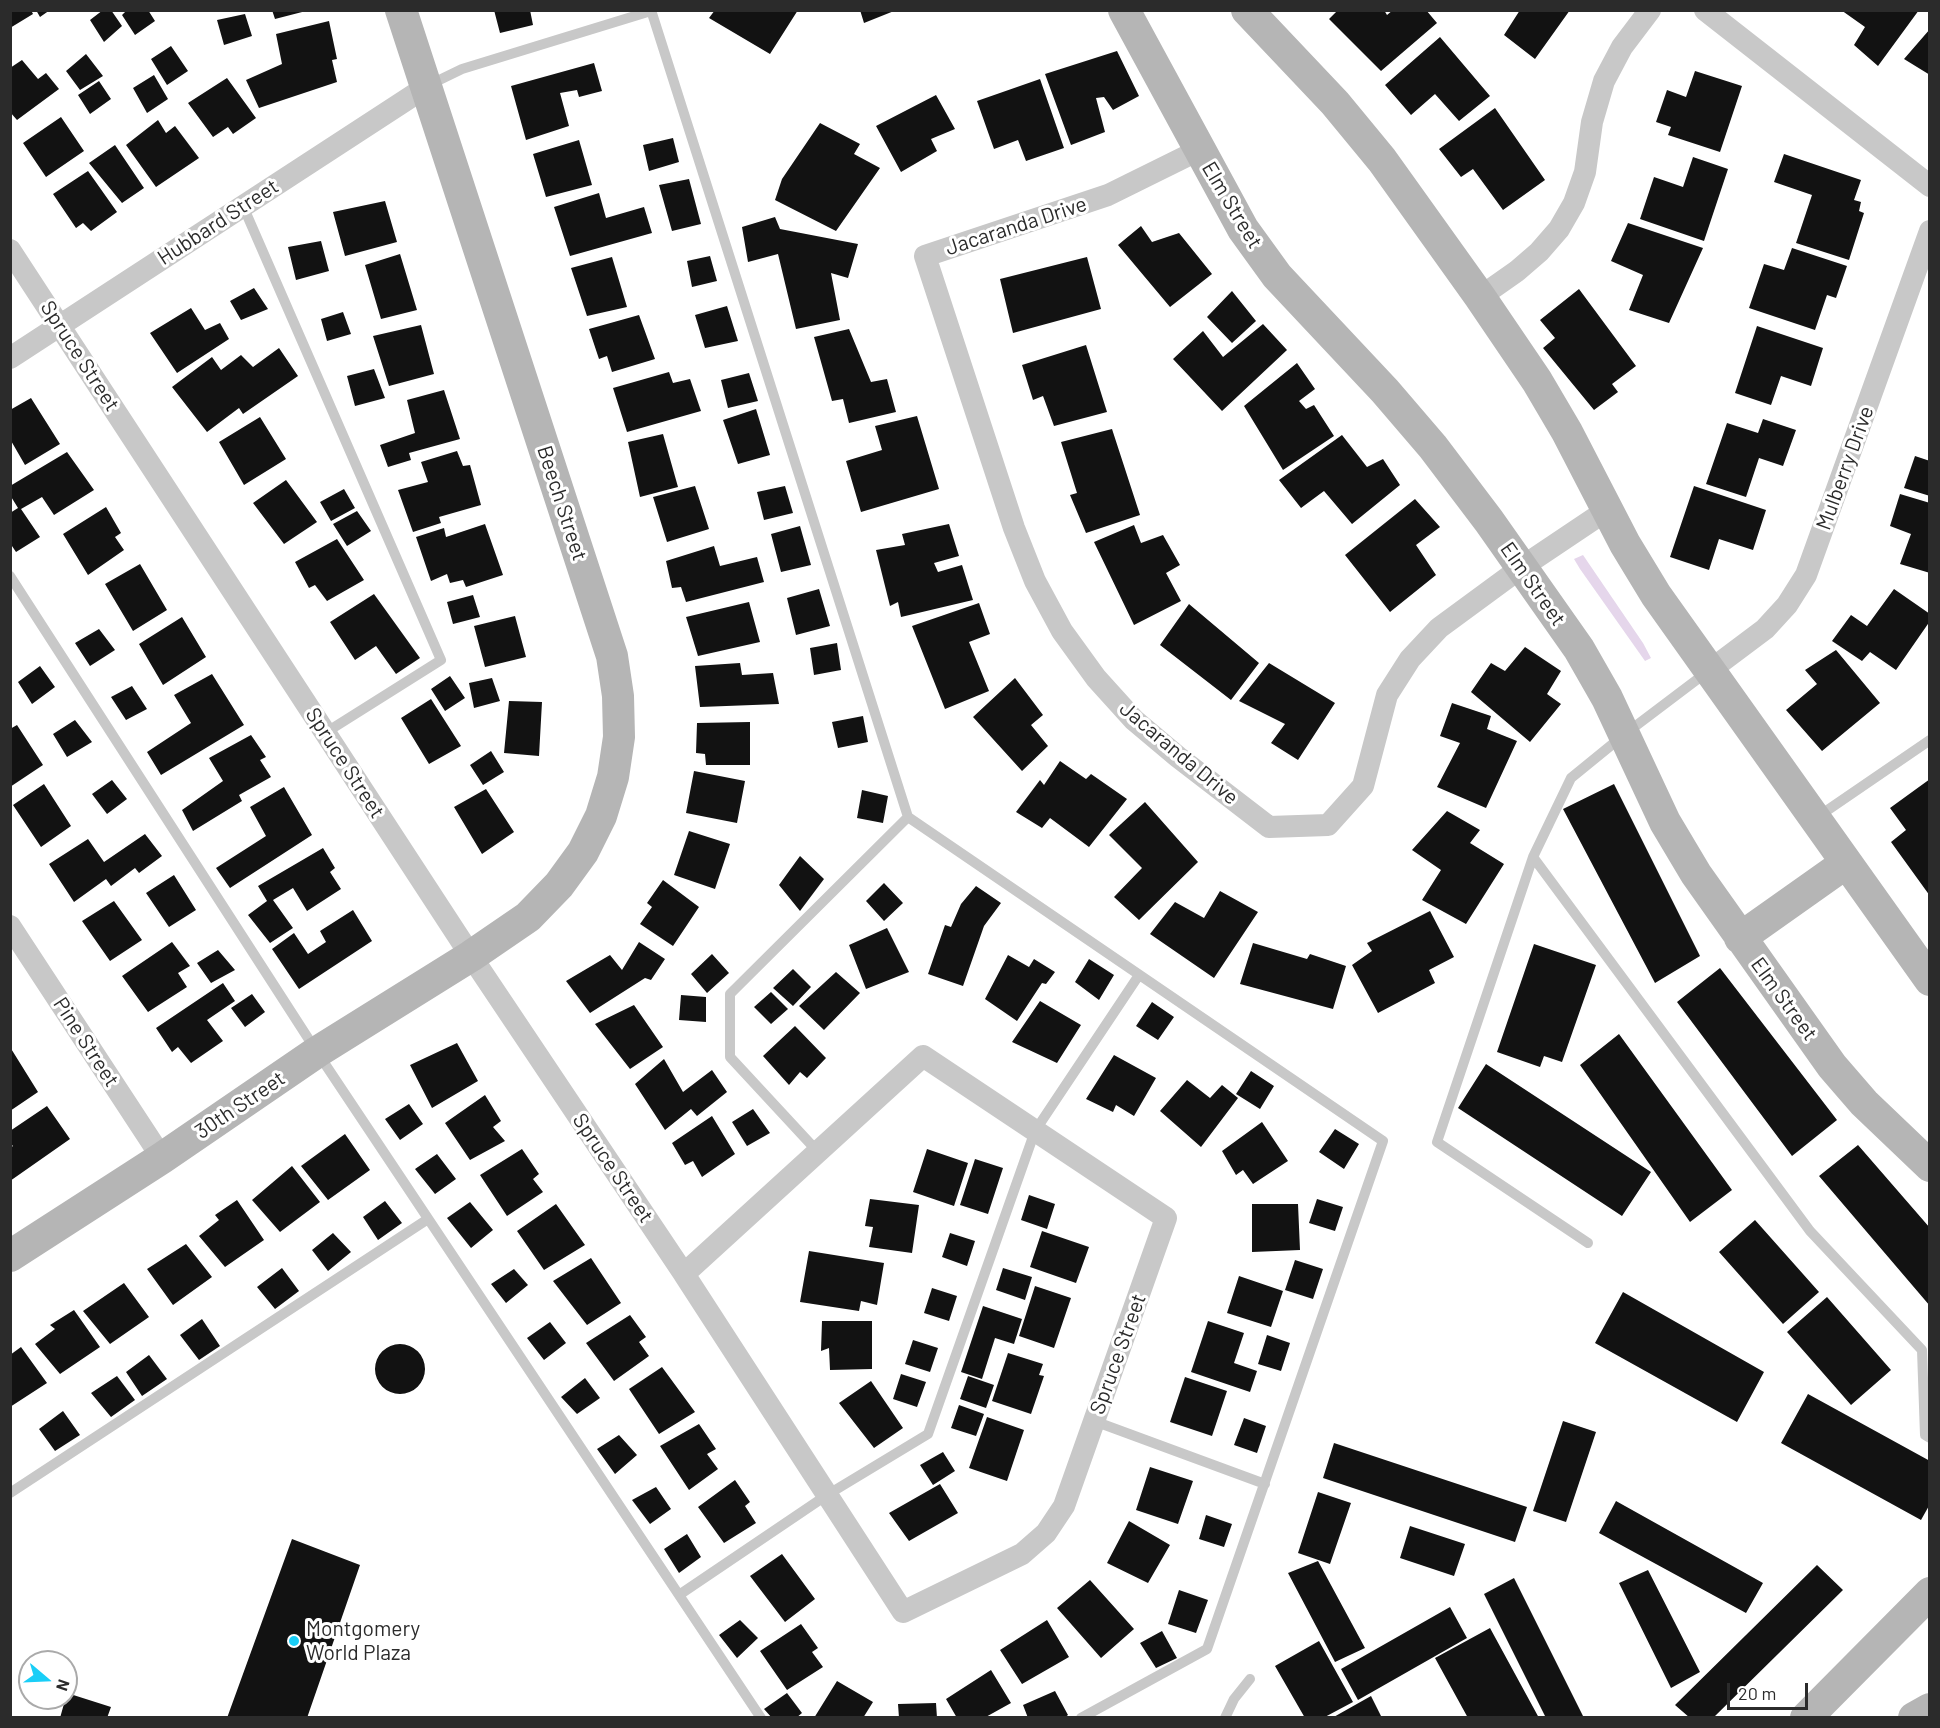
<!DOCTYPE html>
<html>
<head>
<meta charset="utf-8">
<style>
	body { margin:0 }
	#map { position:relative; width:1940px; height:1728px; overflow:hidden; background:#fff; font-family:Barlow,sans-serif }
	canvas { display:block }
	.frame { position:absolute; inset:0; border:12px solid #2b2b2b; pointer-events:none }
	.north { position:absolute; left:18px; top:1650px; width:60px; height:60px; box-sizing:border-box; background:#fff; border:2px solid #aaa; border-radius:50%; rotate:109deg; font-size:16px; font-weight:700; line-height:24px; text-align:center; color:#2b2b2b }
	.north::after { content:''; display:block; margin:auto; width:21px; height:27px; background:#19cef7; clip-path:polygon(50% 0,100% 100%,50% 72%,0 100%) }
	.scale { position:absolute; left:1727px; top:1683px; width:81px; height:27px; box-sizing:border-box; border:3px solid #2b2b2b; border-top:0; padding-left:8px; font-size:18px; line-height:21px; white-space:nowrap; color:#2b2b2b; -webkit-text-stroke:4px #fff; paint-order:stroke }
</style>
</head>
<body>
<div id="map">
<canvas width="1940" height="1728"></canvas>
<div class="frame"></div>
<div class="north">N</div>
<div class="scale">20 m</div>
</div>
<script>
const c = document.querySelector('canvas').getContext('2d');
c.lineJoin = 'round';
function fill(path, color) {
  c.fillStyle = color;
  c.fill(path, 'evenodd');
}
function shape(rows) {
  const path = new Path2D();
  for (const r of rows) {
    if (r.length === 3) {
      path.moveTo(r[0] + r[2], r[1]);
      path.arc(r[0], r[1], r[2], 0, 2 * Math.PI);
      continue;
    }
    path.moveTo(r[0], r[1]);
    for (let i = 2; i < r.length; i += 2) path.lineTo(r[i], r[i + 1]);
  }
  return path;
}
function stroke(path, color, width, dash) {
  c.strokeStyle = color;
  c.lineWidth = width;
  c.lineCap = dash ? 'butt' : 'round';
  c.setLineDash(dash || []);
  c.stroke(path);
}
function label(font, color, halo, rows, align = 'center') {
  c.font = font + ' Barlow,sans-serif';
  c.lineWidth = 6;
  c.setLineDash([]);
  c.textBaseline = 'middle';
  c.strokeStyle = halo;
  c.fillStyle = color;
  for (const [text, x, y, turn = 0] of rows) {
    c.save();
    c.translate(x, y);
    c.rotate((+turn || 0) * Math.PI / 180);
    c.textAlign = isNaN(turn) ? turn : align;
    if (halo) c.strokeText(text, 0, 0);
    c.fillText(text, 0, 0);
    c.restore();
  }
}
fill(shape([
	[1583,555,1643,643,1651,658,1645,661,1580,569,1574,559]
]), '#e5d6eb');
fill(shape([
	[10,10,31,10,33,14,10,28],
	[36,10,50,10,40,17],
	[103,10,111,10,122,26,104,42,90,20],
	[127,10,148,10,155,21,135,35,122,15],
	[272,10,305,10,306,11,275,19],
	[494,10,530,10,533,25,500,33],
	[715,10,798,10,770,54,709,18],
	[860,10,894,10,894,11,864,23],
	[1338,10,1384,10,1387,15,1393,10,1426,10,1437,23,1381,71,1329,19],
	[1520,10,1570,10,1535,59,1504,35],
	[1841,10,1919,10,1878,66,1854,45,1865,27],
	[245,14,252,36,224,45,217,20],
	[329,21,337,59,332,60,337,82,259,108,246,80,282,64,276,34],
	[1930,29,1930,75,1904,59],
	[1440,37,1490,96,1459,121,1435,94,1411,115,1385,85],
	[171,46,188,71,167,85,151,59],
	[1117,51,1139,96,1113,110,1104,97,1096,98,1105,132,1071,145,1045,74],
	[86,54,103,76,80,90,66,71],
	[22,60,38,79,46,73,59,89,17,120,10,112,10,68],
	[594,63,602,91,579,97,577,90,560,93,569,126,526,140,511,86],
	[1695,71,1742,86,1720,152,1668,135,1671,127,1656,122,1667,90,1686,97],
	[154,75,168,99,147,113,133,88],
	[227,78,256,118,233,134,228,127,213,137,188,103],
	[1040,79,1064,148,1026,161,1018,140,994,149,977,101],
	[99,81,111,99,90,114,78,95],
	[936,95,955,129,931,139,937,151,901,172,876,126],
	[1495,108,1545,180,1503,210,1473,169,1461,177,1439,149],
	[61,117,84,151,46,177,23,143],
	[158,120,166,133,175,126,199,158,156,187,126,145],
	[820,123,860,144,854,154,880,168,836,231,775,200,782,179],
	[673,138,679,162,649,171,643,145],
	[579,140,592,185,546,197,533,154],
	[115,145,144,188,122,203,89,163],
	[1784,154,1861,180,1854,200,1861,202,1859,211,1864,213,1849,260,1796,243,1812,195,1774,182],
	[1693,157,1728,169,1704,241,1640,219,1654,177,1683,187],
	[88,171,117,212,91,231,83,223,76,228,53,194],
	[689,179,701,224,672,231,659,185],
	[599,193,606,218,644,207,652,233,570,256,554,207],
	[385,201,397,242,345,256,333,212],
	[775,217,780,229,858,244,848,278,831,273,840,320,796,329,778,254,748,262,742,227],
	[1628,223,1703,248,1669,323,1629,310,1643,275,1611,261],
	[1141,226,1152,242,1179,233,1212,274,1170,307,1118,245],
	[321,241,329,271,296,280,288,247],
	[1792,248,1847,266,1836,298,1827,295,1815,330,1749,308,1764,264,1784,270],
	[400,254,417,310,381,319,365,265],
	[710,256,717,281,692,287,687,261],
	[612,257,627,307,587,316,571,268],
	[1087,257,1101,309,1013,333,1000,279],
	[254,288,268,309,241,320,230,301],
	[1579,289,1636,366,1612,384,1618,392,1594,410,1543,348,1555,338,1540,320],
	[1232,291,1256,321,1232,343,1207,317],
	[727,306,738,341,705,348,695,315],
	[191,308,205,330,220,323,229,339,177,373,150,333],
	[343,312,351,334,327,341,321,319],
	[639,315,655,359,612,372,607,356,599,359,589,329],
	[1263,324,1287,350,1222,411,1173,359,1203,331,1223,357],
	[421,325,434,374,389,386,373,336],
	[1757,326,1823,348,1811,386,1781,376,1771,405,1735,393],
	[849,329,871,382,887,379,896,412,849,423,843,399,832,401,814,337],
	[1086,345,1107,412,1054,426,1043,396,1033,400,1022,365],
	[279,348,298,376,243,414,239,408,207,432,172,387,212,357,221,370,241,355,253,367],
	[1297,363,1315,389,1299,401,1306,409,1314,405,1334,436,1283,470,1244,406],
	[374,369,385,398,355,406,347,376],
	[669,372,673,383,690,379,701,411,627,432,613,388],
	[749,373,758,401,728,408,721,380],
	[444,390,460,439,409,453,411,460,388,467,380,445,415,433,407,400],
	[31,398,60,444,25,465,10,439,10,410],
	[756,409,770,455,738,464,723,420],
	[917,416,939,489,861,512,846,461,882,450,875,426],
	[260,417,286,459,244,485,219,442],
	[1763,419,1796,430,1783,466,1759,458,1746,497,1706,484,1727,423,1758,433],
	[1112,429,1140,515,1086,533,1070,495,1077,493,1061,442],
	[663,434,678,487,640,497,628,442],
	[1342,435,1367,467,1383,459,1400,485,1352,524,1324,491,1301,508,1279,480],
	[457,451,463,466,470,465,481,505,439,517,441,523,413,532,398,490,428,482,421,462],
	[67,452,94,490,54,515,42,497,21,509,40,537,16,552,10,543,10,513,18,508,10,495,10,486],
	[1915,456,1930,461,1930,496,1904,488],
	[286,480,317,522,284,544,253,503],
	[695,486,709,529,667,542,653,497],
	[785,486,793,513,764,520,757,492],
	[1694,486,1766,510,1753,550,1719,539,1709,570,1670,557],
	[344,489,355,508,331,521,320,502],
	[1900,494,1930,503,1930,573,1900,564,1911,534,1890,526],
	[1415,499,1440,527,1416,545,1436,575,1390,612,1345,555],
	[106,507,121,533,115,537,124,550,88,575,63,534],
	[357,511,371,531,347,546,333,524],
	[485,524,503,575,466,587,463,580,450,583,447,574,431,581,416,537,444,528,446,537],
	[949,524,959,556,934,563,938,572,962,565,973,600,901,617,898,602,890,606,876,550,905,545,902,534],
	[1134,525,1141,543,1163,535,1180,565,1166,573,1181,601,1134,625,1094,542],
	[800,526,811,565,781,572,771,534],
	[337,539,364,580,327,601,315,585,309,588,295,562],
	[714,546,720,566,757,557,764,582,686,602,681,587,672,588,666,561],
	[140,564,167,610,133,631,105,584],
	[819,589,830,626,796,635,787,598],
	[1894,589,1930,614,1930,621,1896,670,1870,652,1862,661,1832,641,1851,615,1867,626],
	[374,594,420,658,396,674,376,646,355,660,330,622],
	[473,595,480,617,453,624,447,602],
	[749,602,760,642,698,656,686,617],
	[979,603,990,634,969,642,989,691,945,709,912,626],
	[1189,604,1259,663,1231,700,1160,645],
	[515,616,526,657,485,667,474,626],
	[182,617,206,657,163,685,139,644],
	[99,629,115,650,90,666,75,643],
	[837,643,841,670,814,675,810,648],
	[1525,647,1561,671,1547,694,1561,704,1530,742,1471,692,1491,663,1505,671],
	[1836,650,1880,703,1822,751,1786,710,1817,684,1805,670],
	[740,663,742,675,773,673,779,704,700,707,695,666],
	[1269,663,1335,703,1298,760,1271,743,1285,724,1239,701],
	[40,666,55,687,32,704,18,682],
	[212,674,244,725,161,775,147,752,191,723,174,695],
	[450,676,465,698,445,711,431,689],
	[492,678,500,701,474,708,469,683],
	[1015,678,1043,715,1031,725,1048,746,1022,771,973,717],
	[132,686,147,709,126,720,111,697],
	[431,699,461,746,429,764,401,718],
	[509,701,542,702,539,756,504,753],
	[1452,703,1491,716,1487,729,1517,741,1486,808,1437,787,1460,743,1440,736],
	[863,716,868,742,838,748,832,722],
	[75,720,92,742,67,757,53,734],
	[750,722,750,765,706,765,705,754,696,753,697,723],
	[17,725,43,765,10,787,10,729],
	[251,735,266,757,260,760,271,777,239,795,242,801,193,831,182,810,223,781,209,758],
	[491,751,504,772,483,785,470,765],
	[1060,761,1086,779,1091,774,1127,799,1089,847,1050,818,1042,828,1016,812,1040,780,1044,785],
	[694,771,745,781,737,823,686,813],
	[1930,779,1930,896,1891,842,1906,830,1890,808],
	[112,780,127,799,107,814,92,794],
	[44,784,71,826,41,847,13,805],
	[1614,784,1700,956,1655,983,1563,809],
	[284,787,312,835,230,888,216,868,266,836,250,807],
	[486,789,514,832,482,854,454,807],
	[862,790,888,796,883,823,857,818],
	[1145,802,1198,862,1139,920,1114,897,1142,868,1109,835],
	[1447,811,1480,830,1470,843,1504,864,1466,924,1422,900,1441,870,1412,850],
	[689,831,730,844,715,889,674,875],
	[145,834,162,856,139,873,135,868,111,886,106,879,74,902,49,864,88,839,104,862],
	[323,848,335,868,330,872,341,889,307,911,293,888,273,900,293,928,270,943,248,915,267,901,258,886],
	[800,856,824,879,800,911,779,885],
	[174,875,196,910,169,927,146,893],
	[663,880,699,907,673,946,640,924,652,907,647,903],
	[884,883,903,903,884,921,866,901],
	[976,886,1001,903,984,926,963,986,928,974,945,925,951,927,961,904],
	[1220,891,1258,912,1214,978,1150,934,1175,902,1204,918],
	[114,901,142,940,110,961,82,921],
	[353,910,372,941,299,989,272,949,294,933,308,954,326,942,320,931],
	[1430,911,1454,957,1429,970,1435,983,1378,1013,1352,965,1372,951,1367,943],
	[887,928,909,972,866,989,849,945],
	[172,942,190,966,178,973,187,987,148,1012,122,976],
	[639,942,665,959,651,980,645,978,590,1013,566,981,610,955,622,970],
	[1253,943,1307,959,1310,954,1346,966,1333,1009,1240,984],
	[1534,944,1596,965,1562,1062,1544,1056,1540,1067,1497,1052],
	[218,950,235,970,211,983,197,963],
	[712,954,729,973,707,993,691,974],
	[1008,955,1029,967,1034,959,1055,972,1046,984,1042,983,1017,1021,985,999],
	[1089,959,1114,975,1099,1000,1075,982],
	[1720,968,1837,1120,1792,1156,1677,1002],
	[793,969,811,987,793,1006,773,988],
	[836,972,860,993,824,1030,799,1006],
	[223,983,235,1001,207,1020,223,1041,191,1063,178,1047,172,1052,156,1028],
	[771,992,788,1009,771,1024,754,1007],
	[252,994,265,1012,245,1027,231,1008],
	[681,995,706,997,706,1022,679,1020],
	[1040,1001,1081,1025,1057,1063,1012,1042],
	[1152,1002,1174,1017,1158,1040,1136,1026],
	[634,1005,663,1047,630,1069,595,1024],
	[795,1026,826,1058,807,1078,800,1072,789,1085,763,1056],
	[1619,1034,1732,1190,1690,1222,1580,1065],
	[457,1043,478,1081,432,1108,410,1065],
	[10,1047,38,1092,10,1111],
	[1114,1055,1156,1078,1134,1116,1116,1105,1113,1112,1086,1099],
	[664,1059,683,1092,712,1070,727,1092,697,1116,691,1109,665,1130,635,1084],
	[1486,1064,1651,1172,1622,1216,1458,1108],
	[1251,1071,1274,1086,1260,1109,1236,1094],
	[1187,1080,1210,1098,1222,1085,1238,1098,1201,1147,1160,1111],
	[485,1095,501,1121,493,1127,505,1141,470,1160,445,1123],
	[409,1104,423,1124,400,1140,385,1119],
	[47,1106,70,1139,10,1181,10,1148,13,1146,10,1143,10,1131],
	[753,1109,770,1133,747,1146,732,1122],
	[712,1116,735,1154,702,1177,693,1161,685,1165,672,1143],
	[1262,1122,1288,1161,1253,1184,1243,1170,1236,1175,1222,1151],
	[1335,1129,1359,1144,1344,1169,1319,1152],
	[345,1134,370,1170,328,1200,301,1166],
	[1858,1145,1930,1228,1930,1306,1819,1176],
	[522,1149,539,1174,533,1179,543,1192,507,1216,480,1175],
	[927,1149,968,1163,954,1206,913,1192],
	[437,1154,456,1179,435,1194,415,1169],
	[975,1159,1003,1168,988,1214,960,1205],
	[292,1166,320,1202,280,1232,252,1200],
	[1029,1195,1055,1204,1047,1229,1021,1220],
	[870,1199,919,1205,912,1253,869,1247,873,1227,865,1226],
	[1317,1199,1343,1207,1335,1231,1309,1223],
	[237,1200,264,1240,225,1267,199,1236,219,1220,215,1215],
	[385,1201,402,1223,378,1240,363,1217],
	[470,1202,493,1230,471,1248,447,1218],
	[556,1204,585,1245,544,1270,517,1231],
	[1252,1204,1298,1204,1300,1250,1252,1252],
	[1755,1220,1819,1292,1783,1324,1719,1252],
	[1042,1231,1089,1247,1076,1283,1030,1267],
	[333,1233,351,1252,328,1271,312,1250],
	[950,1233,975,1241,967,1266,942,1257],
	[186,1244,212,1277,173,1305,147,1269],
	[809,1251,884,1263,877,1305,861,1301,859,1311,800,1302],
	[591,1258,621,1303,587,1325,553,1281],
	[1295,1260,1323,1269,1313,1299,1285,1290],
	[282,1268,299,1291,275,1309,257,1287],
	[1003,1268,1032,1277,1025,1300,996,1290],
	[514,1269,528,1285,506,1303,491,1284],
	[1239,1276,1283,1291,1271,1327,1227,1313],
	[124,1283,149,1317,110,1344,83,1311],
	[1035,1286,1071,1298,1054,1348,1019,1336],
	[932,1288,957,1296,949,1321,924,1313],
	[1623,1292,1764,1372,1737,1422,1595,1343],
	[1827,1297,1891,1370,1851,1405,1787,1332],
	[983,1306,1022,1319,1014,1344,995,1338,982,1379,961,1372],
	[74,1310,100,1347,60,1374,35,1344,55,1329,50,1325],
	[630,1315,646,1337,639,1342,649,1356,614,1381,586,1343],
	[202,1319,220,1346,199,1360,180,1335],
	[822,1321,872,1321,872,1369,830,1370,829,1348,821,1351],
	[1208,1321,1244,1333,1234,1363,1257,1371,1250,1392,1191,1372],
	[550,1322,566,1343,544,1360,527,1338],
	[1267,1335,1290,1343,1281,1371,1258,1364],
	[913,1340,938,1348,930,1372,905,1364],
	[400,1369,25],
	[21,1347,47,1383,10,1407,10,1355],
	[1008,1353,1043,1364,1039,1375,1044,1376,1031,1414,992,1401],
	[149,1355,167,1379,142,1396,126,1372],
	[662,1367,695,1412,659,1434,629,1389],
	[901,1374,926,1382,917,1407,893,1399],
	[117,1376,135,1400,111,1417,91,1393],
	[968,1376,994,1385,986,1408,960,1399],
	[1185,1377,1227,1391,1212,1436,1170,1422],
	[585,1378,600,1398,577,1414,561,1397],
	[871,1381,903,1428,874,1448,839,1403],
	[1808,1394,1930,1461,1930,1504,1921,1520,1781,1443],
	[959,1405,984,1414,976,1436,951,1428],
	[63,1411,80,1435,55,1451,39,1429],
	[987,1417,1024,1430,1007,1481,969,1468],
	[1244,1418,1266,1426,1257,1453,1234,1445],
	[1563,1421,1596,1432,1566,1522,1533,1511],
	[699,1424,716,1449,707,1454,718,1469,689,1490,660,1446],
	[619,1435,637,1455,615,1474,597,1449],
	[1334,1443,1527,1507,1515,1542,1323,1478],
	[943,1452,955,1471,933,1485,920,1465],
	[1150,1467,1193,1481,1178,1524,1136,1510],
	[735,1480,750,1502,745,1506,756,1523,724,1543,698,1507],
	[940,1484,958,1513,909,1541,889,1513],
	[656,1487,671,1509,650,1524,632,1500],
	[1318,1492,1351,1503,1330,1564,1298,1553],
	[1616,1501,1763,1583,1746,1613,1599,1533],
	[1206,1515,1232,1524,1224,1547,1199,1539],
	[1129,1521,1170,1545,1148,1583,1107,1563],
	[1410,1526,1465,1544,1454,1576,1400,1558],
	[687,1534,701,1557,679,1573,664,1549],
	[292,1539,360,1565,307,1718,227,1718],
	[782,1554,815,1599,785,1622,750,1576],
	[1318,1561,1365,1648,1335,1662,1288,1573],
	[1817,1565,1843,1590,1713,1718,1690,1718,1675,1705],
	[1648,1570,1700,1672,1671,1688,1619,1583],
	[1514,1578,1584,1718,1546,1718,1484,1594],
	[1090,1580,1134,1629,1101,1658,1057,1608],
	[1179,1590,1208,1600,1196,1633,1168,1624],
	[1450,1607,1467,1638,1358,1700,1341,1669],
	[740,1620,758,1638,737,1658,719,1635],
	[1047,1620,1069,1657,1022,1684,1000,1650],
	[801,1624,818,1648,812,1652,823,1667,787,1690,760,1651],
	[1490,1628,1539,1718,1468,1718,1435,1658],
	[1162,1631,1177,1658,1156,1668,1140,1643],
	[1319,1641,1353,1702,1323,1718,1305,1718,1275,1666],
	[991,1670,1011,1703,984,1718,957,1718,946,1699],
	[837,1681,873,1702,863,1718,814,1718],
	[1055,1691,1068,1715,1064,1718,1028,1718,1023,1705],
	[67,1693,111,1707,107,1718,60,1718],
	[787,1693,802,1713,796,1718,772,1718,764,1709],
	[1371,1696,1382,1718,1332,1718],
	[936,1703,937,1718,899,1718,898,1704]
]), '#121212');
stroke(shape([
	[651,10,908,817,730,994,730,1057,818,1152],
	[427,86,462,69,651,11],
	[243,206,441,660,325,733],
	[10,576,317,1052,761,1718],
	[908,817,1383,1141,1207,1649,1081,1718],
	[1816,818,1930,740],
	[1533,857,1810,1231,1922,1350,1925,1435,1930,1438],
	[1588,1243,1437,1142,1533,857,1571,778,1625,734,1707,672],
	[1094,1421,1265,1484],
	[10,1493,428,1219],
	[679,1595,827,1495,928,1434,1035,1131,1139,975],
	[1225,1718,1234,1699,1250,1679]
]), '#c8c8c8', 10);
stroke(shape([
	[1705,10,1930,186],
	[1199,150,1108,195,925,256,1014,528,1035,581,1062,631,1096,678,1134,720,1178,757,1269,827,1328,825,1363,786,1387,695,1410,659,1439,628,1522,567,1607,510],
	[10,250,471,956,684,1274],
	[1480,297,1517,271,1539,252,1559,229,1574,203,1585,172,1592,122,1604,81,1622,47,1650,10],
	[10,358,426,87],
	[1709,671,1765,629,1787,605,1806,575,1930,231],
	[10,926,162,1158],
	[923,1056,1166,1218,1064,1506,1046,1533,1022,1554,903,1612,684,1274,923,1056]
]), '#c8c8c8', 22);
stroke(shape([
	[1124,10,1243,229,1277,276,1385,391,1433,447,1489,521,1579,649,1607,698,1665,822,1696,874,1832,1066,1864,1103,1930,1166],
	[1247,10,1335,103,1382,160,1480,297,1537,381,1567,432,1625,544,1656,595,1930,980],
	[1740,938,1846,863],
	[10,1256,162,1158,317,1052,471,956,528,917,559,885,583,852,601,816,613,777,619,737,618,696,612,656,401,10],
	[1806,1718,1930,1593],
	[1914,1718,1930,1709]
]), '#b5b5b5', 32);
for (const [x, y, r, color] of [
	[294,1641,6,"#19cef7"]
]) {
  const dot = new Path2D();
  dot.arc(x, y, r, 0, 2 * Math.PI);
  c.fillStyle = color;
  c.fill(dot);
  stroke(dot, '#fff', 2);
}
label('21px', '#2b2b2b', '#fff', [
	["Elm Street",1232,205,59],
	["Hubbard Street",218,222,-33],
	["Jacaranda Drive",1016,226,-18],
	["Spruce Street",80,356,57],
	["Mulberry Drive",1845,468,-70],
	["Beech Street",562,503,72],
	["Elm Street",1533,584,55],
	["Jacaranda Drive",1179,753,40],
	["Spruce Street",345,763,57],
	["Elm Street",1784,999,54],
	["Pine Street",86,1042,57],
	["30th Street",240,1105,-34],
	["Spruce Street",613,1168,56],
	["Spruce Street",1118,1354,-70]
]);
label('21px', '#2b2b2b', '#fff', [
	["Montgomery",306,1629],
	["World Plaza",306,1653]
], 'left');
</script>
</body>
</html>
